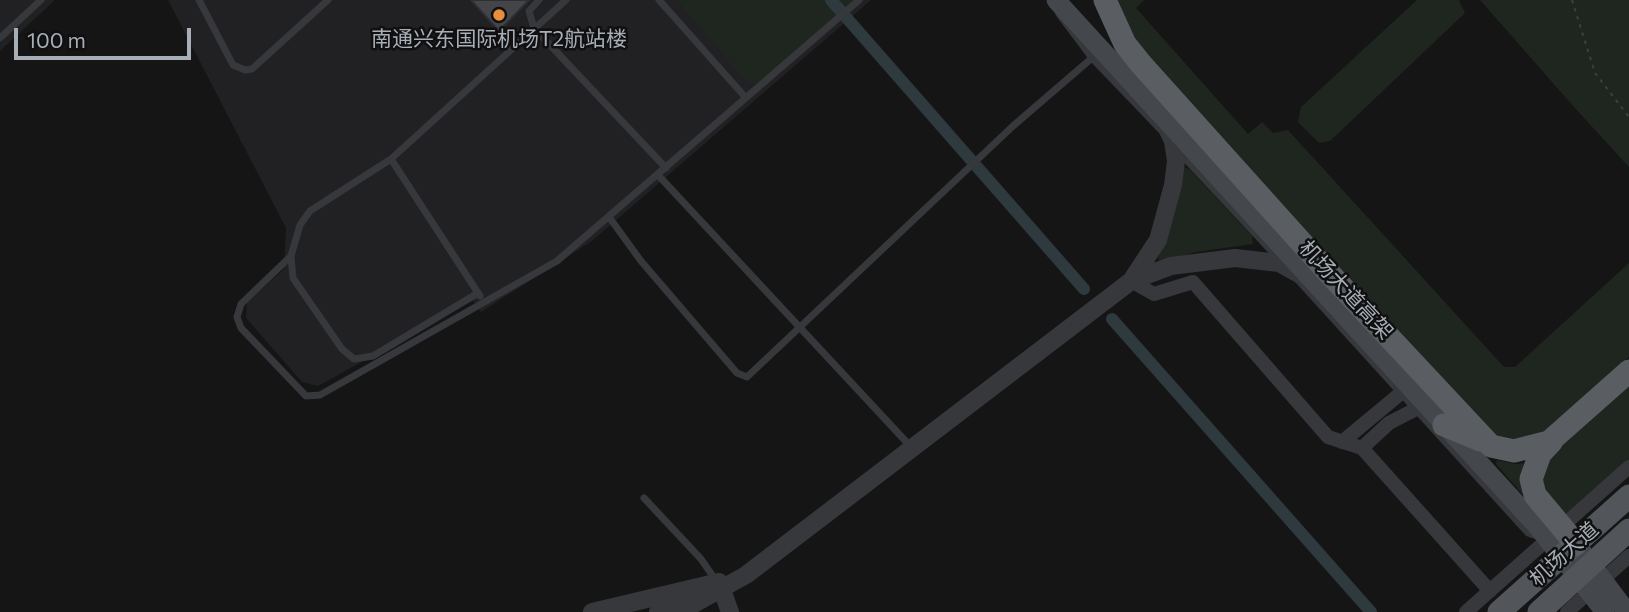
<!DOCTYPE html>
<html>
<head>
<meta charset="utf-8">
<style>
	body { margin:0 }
	#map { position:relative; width:1629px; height:612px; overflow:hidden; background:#151516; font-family:Commissioner,sans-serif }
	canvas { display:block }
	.scale { position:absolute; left:14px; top:28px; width:177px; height:32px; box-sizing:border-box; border:4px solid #a7aeb6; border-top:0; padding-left:9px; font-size:21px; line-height:24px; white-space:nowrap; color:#a7aeb6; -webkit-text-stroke:5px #101011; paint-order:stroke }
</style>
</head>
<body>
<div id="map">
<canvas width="1629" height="612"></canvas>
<div class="scale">100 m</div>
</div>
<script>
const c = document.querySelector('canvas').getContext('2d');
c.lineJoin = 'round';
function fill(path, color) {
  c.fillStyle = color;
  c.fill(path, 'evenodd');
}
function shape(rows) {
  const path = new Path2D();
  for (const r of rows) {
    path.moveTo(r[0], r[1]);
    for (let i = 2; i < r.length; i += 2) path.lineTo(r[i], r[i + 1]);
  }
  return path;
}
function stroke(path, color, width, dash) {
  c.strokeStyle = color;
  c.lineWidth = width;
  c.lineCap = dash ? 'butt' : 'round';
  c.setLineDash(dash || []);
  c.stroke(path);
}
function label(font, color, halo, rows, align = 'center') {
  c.font = font + ' Commissioner,"Noto Sans SC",sans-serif';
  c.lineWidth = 5;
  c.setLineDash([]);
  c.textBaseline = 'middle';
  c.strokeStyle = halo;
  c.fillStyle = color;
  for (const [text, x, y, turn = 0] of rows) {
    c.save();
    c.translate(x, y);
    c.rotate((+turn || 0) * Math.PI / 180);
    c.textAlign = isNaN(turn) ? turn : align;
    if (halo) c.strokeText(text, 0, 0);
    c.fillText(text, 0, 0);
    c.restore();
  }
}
fill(shape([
	[0,0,55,0,0,51],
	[168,0,871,0,592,241,481,312,473,301,318,386,302,382,246,318,247,303,284,269,286,228]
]), '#212123');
fill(shape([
	[677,0,854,0,755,85,744,79],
	[1117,0,1144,0,1136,8,1248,134,1262,122,1273,133,1288,130,1504,367,1515,367,1629,263,1629,357,1538,437,1497,445,1241,165,1133,38],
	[1417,0,1459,0,1465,13,1330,141,1319,143,1298,122,1301,107],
	[1480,0,1629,0,1629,167,1574,107],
	[1184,167,1189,169,1252,236,1253,244,1196,252,1162,262,1158,259],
	[1629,384,1629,463,1566,515,1560,513,1540,485,1546,460],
	[1497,460,1515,464,1528,463,1546,521,1496,464]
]), '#1f261f');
stroke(shape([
	[831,0,1084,289],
	[1112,319,1371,612]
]), '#2e3a3e', 12);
const building = shape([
	[471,0,529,0,499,31,471,0]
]);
fill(building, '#444549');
stroke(building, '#2f2f32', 2);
stroke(shape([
	[1572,0,1595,73,1629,117]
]), '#3c3f42', 2, [3.5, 5]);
stroke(shape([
	[199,0,233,65,245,70,252,69,328,0],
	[539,0,529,11,534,28,666,168],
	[566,0,391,159,310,211,300,225,291,256,241,304,237,317,241,328,306,396,320,395,557,261,859,0],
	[659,0,746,98],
	[1059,14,1092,58,1162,131],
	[0,38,41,0],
	[1178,151,1280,260],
	[391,159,480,296],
	[658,175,912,448],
	[609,217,641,261,737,373,747,377,1013,126,1092,58],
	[291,257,293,278,342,349,354,359,373,356,478,293],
	[1297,279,1528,533,1540,537],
	[644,498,701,559,717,582]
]), '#36383b', 7);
stroke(shape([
	[1131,281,1154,294,1193,282,1328,437,1362,448,1490,591],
	[1342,442,1401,393],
	[1362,448,1389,423,1416,409],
	[1466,612,1629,467],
	[1567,612,1629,556]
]), '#36383b', 14);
stroke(shape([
	[1133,278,1158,240,1173,185,1176,161,1173,141,1164,122],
	[722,590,730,612],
	[592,612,719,582],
	[658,612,694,604,746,575,1131,281,1171,266,1235,258,1279,263,1306,278]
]), '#36383b', 18);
stroke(shape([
	[1056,0,1537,526,1605,612],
	[1576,544,1627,612]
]), '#44474b', 19);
stroke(shape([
	[1499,612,1629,496],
	[1539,612,1629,530]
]), '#52555a', 23);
stroke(shape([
	[1105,0,1125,44,1141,64,1328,272,1491,446,1514,451,1549,442,1629,371],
	[1444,425,1480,440],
	[1552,441,1540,454,1531,479,1535,495,1576,544]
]), '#5a5e63', 23);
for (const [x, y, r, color] of [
	[499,15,7,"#e78f3c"]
]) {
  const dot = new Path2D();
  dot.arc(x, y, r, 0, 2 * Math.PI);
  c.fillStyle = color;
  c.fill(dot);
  stroke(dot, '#101011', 2.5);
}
label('21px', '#a7aeb6', '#101011', [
	["南通兴东国际机场T2航站楼",499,39]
]);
label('21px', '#a7aeb6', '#101011', [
	["机场大道高架",1346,290,47],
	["机场大道",1564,554,-42]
]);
</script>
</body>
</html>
